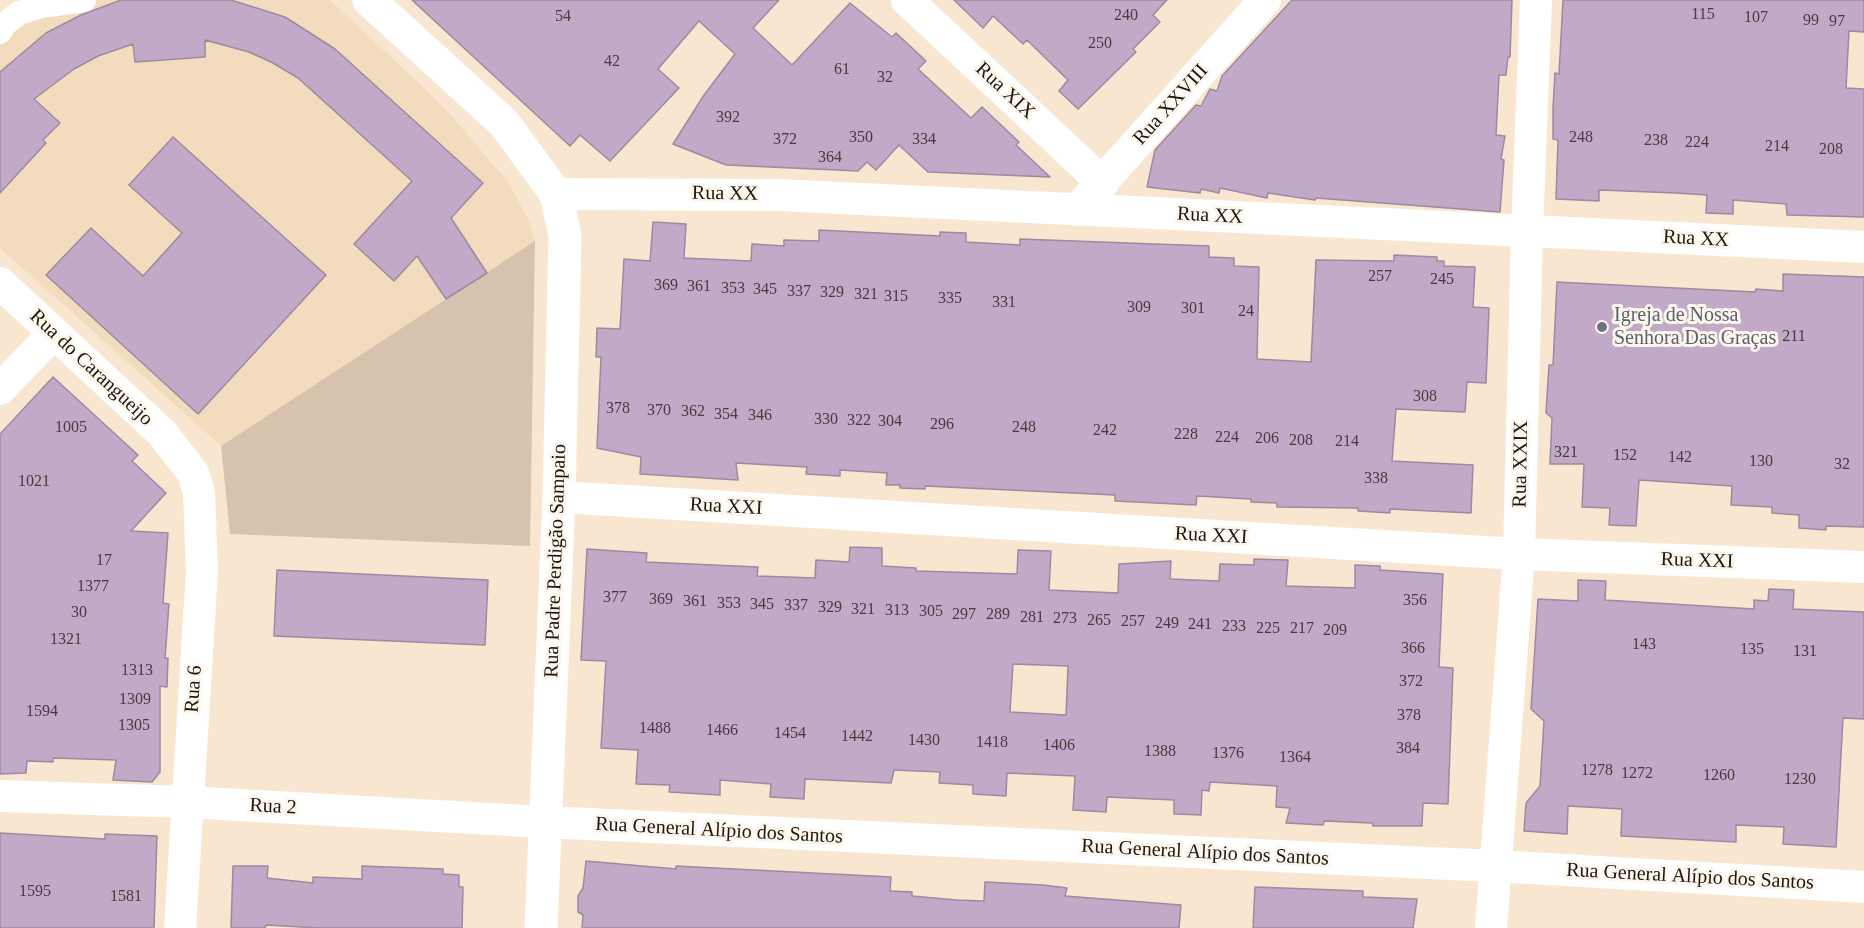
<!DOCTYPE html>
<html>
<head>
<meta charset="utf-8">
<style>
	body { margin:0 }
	canvas { display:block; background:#f9e6d0 }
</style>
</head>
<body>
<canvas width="1864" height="928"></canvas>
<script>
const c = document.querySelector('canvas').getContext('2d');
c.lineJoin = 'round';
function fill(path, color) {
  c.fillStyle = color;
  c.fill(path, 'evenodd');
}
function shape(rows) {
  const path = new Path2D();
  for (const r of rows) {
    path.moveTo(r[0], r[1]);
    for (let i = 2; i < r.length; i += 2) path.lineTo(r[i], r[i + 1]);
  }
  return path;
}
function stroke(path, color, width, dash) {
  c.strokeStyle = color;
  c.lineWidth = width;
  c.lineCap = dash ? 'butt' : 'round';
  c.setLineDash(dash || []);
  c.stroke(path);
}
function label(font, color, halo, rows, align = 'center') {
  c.font = font + ' Georgia,serif';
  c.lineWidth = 6;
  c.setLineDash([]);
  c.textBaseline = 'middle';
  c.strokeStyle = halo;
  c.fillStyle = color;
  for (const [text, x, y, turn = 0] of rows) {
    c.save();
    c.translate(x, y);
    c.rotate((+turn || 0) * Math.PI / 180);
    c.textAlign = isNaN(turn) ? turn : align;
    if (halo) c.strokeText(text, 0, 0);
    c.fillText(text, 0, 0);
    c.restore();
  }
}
fill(shape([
	[84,0,330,0,442,105,508,182,529,221,535,241,221,446,0,248,0,32]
]), '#f3dbbe');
fill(shape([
	[535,241,530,546,230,534,221,446]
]), '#d6c3ad');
const building = shape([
	[121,0,231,0,285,17,335,49,483,183,451,218,487,273,446,299,417,256,394,281,354,244,412,181,298,78,273,63,249,52,205,40,205,57,135,62,133,44,98,56,74,69,34,99,60,123,43,140,46,143,0,193,0,72,46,33,81,15,121,0],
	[412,0,779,0,753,28,792,65,850,3,892,37,896,33,926,61,918,69,971,118,982,107,1019,142,1016,145,1050,177,928,172,899,145,876,170,867,162,858,171,726,165,673,144,704,95,735,54,699,21,658,69,679,88,610,161,580,135,570,146,412,0],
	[954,0,1167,0,1153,15,1160,22,1133,49,1136,52,1078,109,1059,91,1068,80,1027,40,1023,44,993,16,983,28,954,0],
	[1292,0,1512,0,1510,57,1508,57,1506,75,1499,75,1496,135,1505,136,1501,159,1504,160,1500,212,1316,198,1315,200,1268,193,1267,198,1220,188,1219,193,1201,189,1200,193,1147,187,1155,150,1196,105,1201,106,1210,89,1217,91,1222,76,1292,0],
	[1563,0,1864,0,1864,32,1849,31,1846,88,1864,89,1864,217,1787,215,1786,204,1733,200,1733,214,1706,213,1707,195,1676,193,1599,190,1599,201,1556,199,1558,140,1553,139,1553,108,1555,73,1559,74,1563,0],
	[173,137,326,275,198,414,46,275,91,228,143,276,182,233,129,185,173,137],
	[653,222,686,224,684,258,751,261,752,244,784,246,784,240,819,241,819,230,940,236,940,232,966,233,966,242,1020,245,1020,239,1209,246,1209,257,1234,258,1234,266,1259,267,1257,359,1311,362,1316,260,1394,261,1394,255,1437,257,1437,261,1444,261,1444,266,1475,267,1473,307,1489,308,1486,383,1467,382,1465,412,1396,409,1392,461,1473,465,1471,513,1390,509,1390,513,1358,511,1358,508,1277,507,1277,503,1251,502,1251,499,1197,496,1196,505,1115,501,1115,495,925,486,925,489,900,488,900,485,886,485,887,473,840,470,840,476,806,474,807,467,736,463,738,480,640,474,641,457,597,448,601,357,596,357,597,328,620,329,624,259,650,261,653,222],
	[1783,274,1864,277,1864,527,1826,526,1826,530,1799,528,1799,515,1772,513,1772,507,1731,505,1732,486,1639,480,1636,526,1609,525,1610,508,1582,507,1584,464,1550,464,1552,418,1546,413,1549,365,1553,365,1557,282,1755,292,1756,289,1783,291,1783,274],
	[53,377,138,455,132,461,166,493,131,531,168,533,163,603,169,604,165,658,168,658,167,687,160,686,160,772,152,782,113,780,116,760,53,758,53,762,27,761,26,773,0,774,0,434,53,377],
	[850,547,882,548,882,566,916,568,916,571,1017,574,1018,550,1051,551,1049,590,1118,593,1119,564,1171,561,1170,579,1219,581,1220,564,1254,565,1254,559,1288,560,1286,586,1355,588,1355,565,1380,566,1380,570,1443,574,1439,667,1453,668,1448,804,1423,803,1422,826,1373,826,1372,823,1324,821,1323,825,1286,823,1290,808,1276,807,1277,786,1210,782,1209,791,1202,790,1201,815,1174,814,1174,800,1107,797,1106,812,1073,810,1075,776,1007,773,1006,796,973,794,973,785,939,783,940,772,894,770,891,783,805,779,804,799,770,797,771,784,720,780,720,795,669,792,670,785,636,784,638,750,601,748,606,661,581,660,587,549,647,553,646,562,758,567,757,576,815,578,816,560,849,562,850,547],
	[1013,664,1068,666,1066,715,1010,712,1013,664],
	[277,570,488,580,485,645,274,636,277,570],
	[1578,580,1606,581,1605,600,1754,609,1754,600,1768,601,1769,589,1794,590,1793,609,1864,612,1864,719,1843,718,1836,847,1783,844,1784,827,1736,825,1736,842,1621,836,1622,809,1568,806,1567,834,1524,831,1526,803,1540,786,1544,721,1531,709,1538,599,1578,601,1578,580],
	[0,833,105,839,105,834,157,836,154,928,0,928,0,833],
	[586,861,676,869,676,866,891,877,890,891,912,892,912,896,956,900,984,901,985,882,1043,885,1067,888,1065,896,1181,905,1179,928,582,928,583,915,578,912,578,896,583,888,586,861],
	[233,866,268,866,267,878,313,883,313,877,362,879,362,866,443,869,443,874,459,875,459,887,463,887,462,928,319,928,266,925,265,928,231,928,233,866],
	[1255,887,1363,891,1363,897,1417,899,1413,928,1253,928,1255,887]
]);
fill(building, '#c1a9c7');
stroke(building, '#9c8ba0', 1.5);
stroke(shape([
	[0,32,5,24,19,13,41,6,84,0]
]), '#fff', 24);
stroke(shape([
	[907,0,1103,183],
	[556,194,778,195,1864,247],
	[1077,210,1265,0],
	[0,283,162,433,193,473,199,493,202,571,180,928],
	[0,389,54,333],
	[559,497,1519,554,1864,567],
	[0,796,186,802,545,822,1494,866,1864,887],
	[1491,928,1519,554,1527,231,1536,0]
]), '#fff', 32);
stroke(shape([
	[369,0,504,123,556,194,565,235,559,497,541,928]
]), '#fff', 33);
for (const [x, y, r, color] of [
	[1602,327,6,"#6b7280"]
]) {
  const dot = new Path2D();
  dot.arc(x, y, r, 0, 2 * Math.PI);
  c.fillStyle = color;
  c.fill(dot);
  stroke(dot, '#fdf6ed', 2);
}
label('16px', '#463c3d', null, [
	["115",1703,15],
	["240",1126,16],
	["54",563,17],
	["107",1756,18],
	["99",1811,21],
	["97",1837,22],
	["250",1100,44],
	["42",612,62],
	["61",842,70],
	["32",885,78],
	["392",728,118],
	["350",861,138],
	["248",1581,138],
	["372",785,140],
	["334",924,140],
	["238",1656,141],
	["224",1697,143],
	["214",1777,147],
	["208",1831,150],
	["364",830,158],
	["257",1380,277],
	["245",1442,280],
	["369",666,286],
	["361",699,287],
	["353",733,289],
	["345",765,290],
	["337",799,292],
	["329",832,293],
	["321",866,295],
	["315",896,297],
	["335",950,299],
	["331",1004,303],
	["309",1139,308],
	["301",1193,309],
	["24",1246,312],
	["211",1794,337],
	["308",1425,397],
	["378",618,409],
	["370",659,411],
	["362",693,412],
	["354",726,415],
	["346",760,416],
	["330",826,420],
	["322",859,421],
	["304",890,422],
	["296",942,425],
	["1005",71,428],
	["248",1024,428],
	["242",1105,431],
	["228",1186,435],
	["224",1227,438],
	["206",1267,439],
	["208",1301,441],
	["214",1347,442],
	["321",1566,453],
	["152",1625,456],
	["142",1680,458],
	["130",1761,462],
	["32",1842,465],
	["338",1376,479],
	["1021",34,482],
	["17",104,561],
	["1377",93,587],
	["377",615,598],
	["369",661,600],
	["356",1415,601],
	["361",695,602],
	["353",729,604],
	["345",762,605],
	["337",796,606],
	["329",830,608],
	["321",863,610],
	["313",897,611],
	["305",931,612],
	["30",79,613],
	["297",964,615],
	["289",998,615],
	["281",1032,618],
	["273",1065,619],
	["265",1099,621],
	["257",1133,622],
	["249",1167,624],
	["241",1200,625],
	["233",1234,627],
	["225",1268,629],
	["217",1302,629],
	["209",1335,631],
	["1321",66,640],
	["143",1644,645],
	["366",1413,649],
	["135",1752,650],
	["131",1805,652],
	["1313",137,671],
	["372",1411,682],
	["1309",135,700],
	["1594",42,712],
	["378",1409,716],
	["1305",134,726],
	["1488",655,729],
	["1466",722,731],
	["1454",790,734],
	["1442",857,737],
	["1430",924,741],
	["1418",992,743],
	["1406",1059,746],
	["384",1408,749],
	["1388",1160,752],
	["1376",1228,754],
	["1364",1295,758],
	["1278",1597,771],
	["1272",1637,774],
	["1260",1719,776],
	["1230",1800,780],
	["1595",35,892],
	["1581",126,897]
]);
label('20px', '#1d170f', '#fdf6ed', [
	["Rua XIX",1005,91,43],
	["Rua XXVIII",1171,105,-48],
	["Rua XX",725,194,1],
	["Rua XX",1210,216,3],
	["Rua XX",1696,239,3],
	["Rua do Carangueijo",91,368,43],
	["Rua XXIX",1521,464,-89],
	["Rua XXI",726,507,3],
	["Rua XXI",1211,536,3],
	["Rua Padre Perdigão Sampaio",556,561,-88],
	["Rua XXI",1697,561,2],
	["Rua 6",194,689,-86],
	["Rua 2",273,807,3],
	["Rua General Alípio dos Santos",719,831,3],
	["Rua General Alípio dos Santos",1205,853,3],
	["Rua General Alípio dos Santos",1690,877,3]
]);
label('20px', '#5b616d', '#fdf6ed', [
	["Igreja de Nossa",1614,316],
	["Senhora Das Graças",1614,339]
], 'left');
</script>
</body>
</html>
